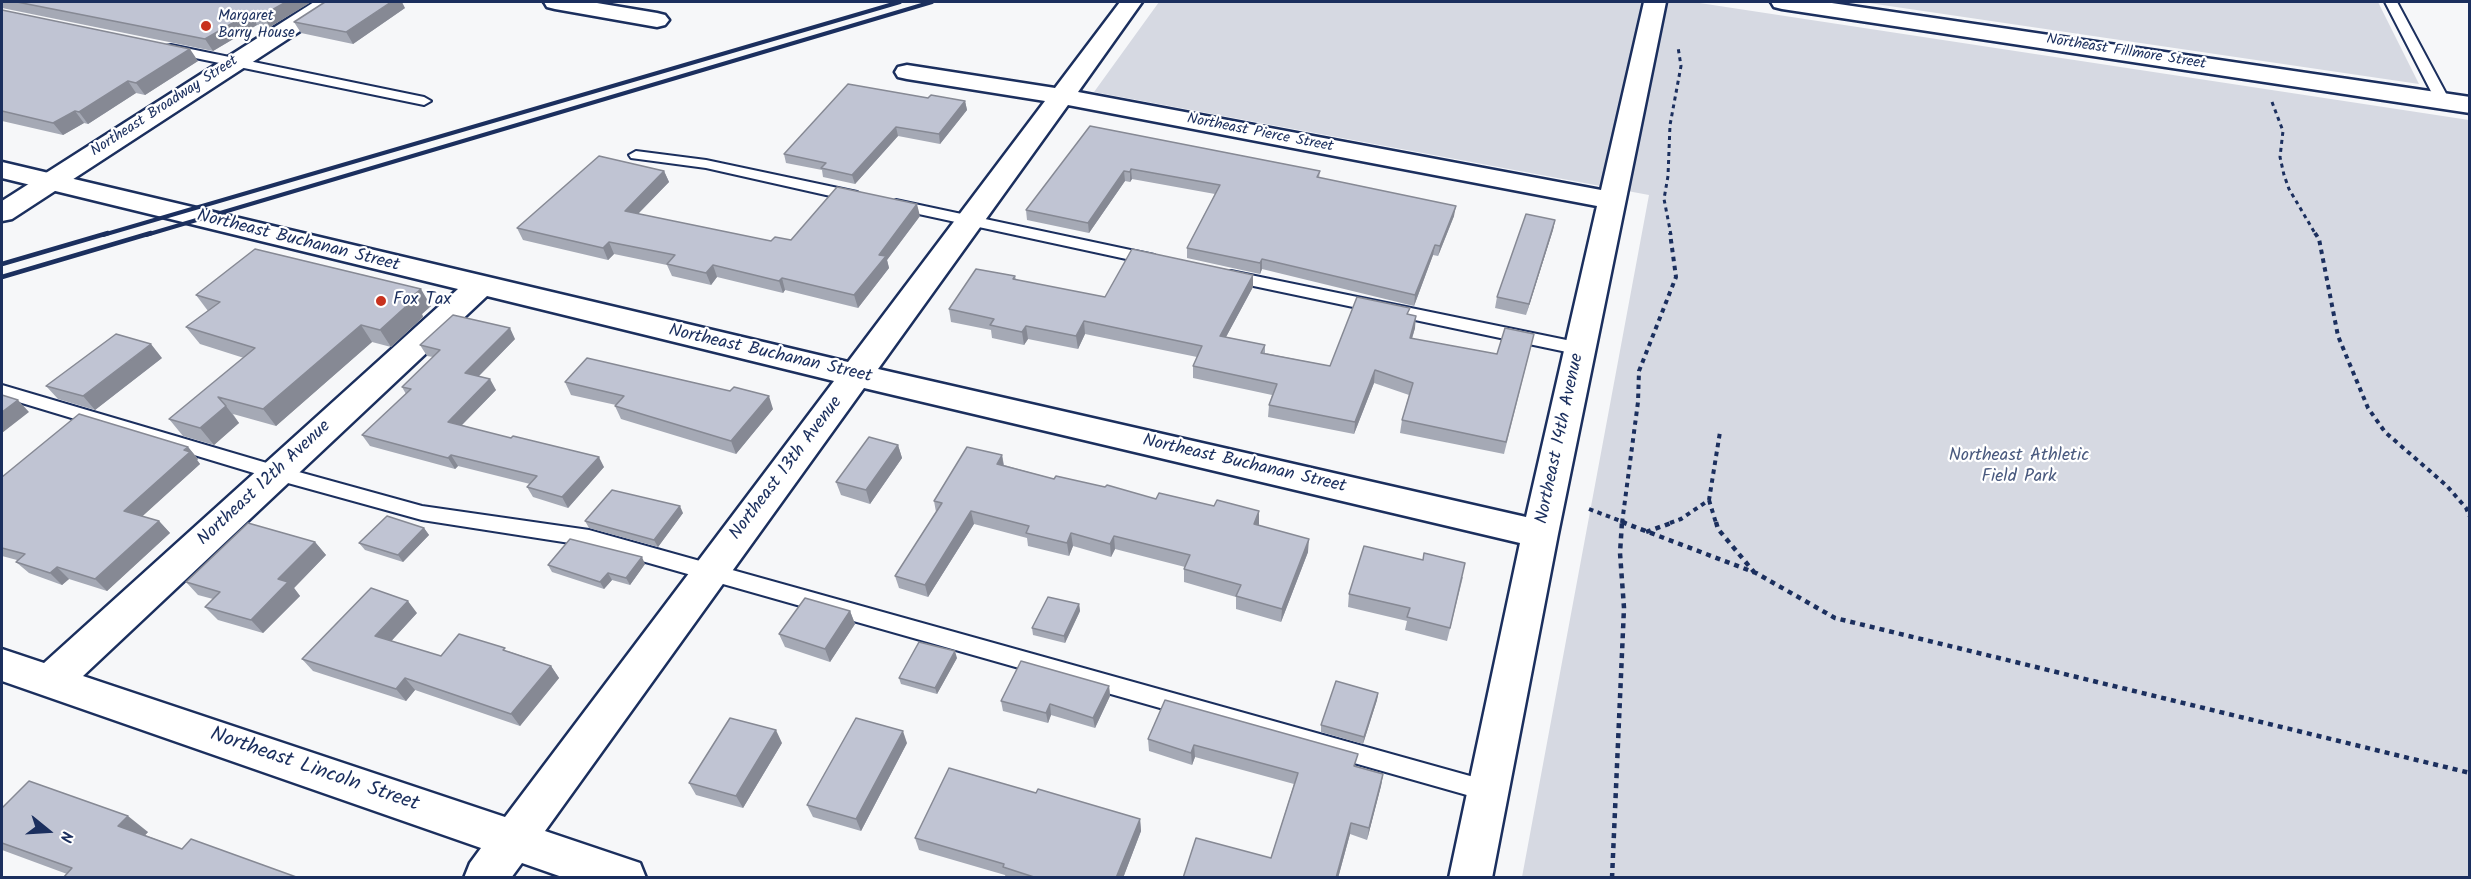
<!DOCTYPE html>
<html>
<head>
<meta charset="utf-8">
<style>
	body { margin:0 }
	#map { position:relative; width:2471px; height:879px; overflow:hidden; background:#f6f7f9; font-family:Kalam,sans-serif }
	canvas { display:block }
	.frame { position:absolute; inset:0; border:3px solid #1b2f5e; pointer-events:none }
	.north { position:absolute; left:18px; top:801px; width:60px; height:60px; -webkit-text-stroke:4px #fff; paint-order:stroke; rotate:108deg; font-size:16px; font-weight:700; line-height:24px; text-align:center; color:#1b2f5e }
	.north::after { content:''; display:block; margin:auto; width:21px; height:27px; background:#1b2f5e; clip-path:polygon(50% 0,100% 100%,50% 72%,0 100%) }
</style>
</head>
<body>
<div id="map">
<canvas width="2471" height="879"></canvas>
<div class="frame"></div>
<div class="north">N</div>
</div>
<script>
const c = document.querySelector('canvas').getContext('2d');
c.lineJoin = 'round';
function fill(path, color) {
  c.fillStyle = color;
  c.fill(path, 'evenodd');
}
function shape(rows) {
  const path = new Path2D();
  for (const r of rows) {
    path.moveTo(r[0], r[1]);
    for (let i = 2; i < r.length; i += 2) path.lineTo(r[i], r[i + 1]);
  }
  return path;
}
function stroke(path, color, width, dash) {
  c.strokeStyle = color;
  c.lineWidth = width;
  c.lineCap = dash ? 'butt' : 'round';
  c.setLineDash(dash || []);
  c.stroke(path);
}
function label(font, color, halo, rows, align = 'center') {
  c.font = font + ' Kalam,sans-serif';
  c.lineWidth = 4.5;
  c.setLineDash([]);
  c.textBaseline = 'middle';
  c.strokeStyle = halo;
  c.fillStyle = color;
  for (const [text, x, y, turn = 0] of rows) {
    c.save();
    c.translate(x, y);
    c.rotate((+turn || 0) * Math.PI / 180);
    c.textAlign = isNaN(turn) ? turn : align;
    if (halo) c.strokeText(text, 0, 0);
    c.fillText(text, 0, 0);
    c.restore();
  }
}
fill(shape([
	[1159,2,1693,2,2469,120,2469,877,1522,877,1649,195,1094,92],
	[1862,2,2378,2,2419,84]
]), '#d6d9e2');
const service = shape([
	[2385,2,2397,2,2450,101,2448,104,2438,104,2436,101,2385,2],
	[171,45,424,97,431,101,424,105,166,52,164,49,166,46,171,45],
	[636,151,706,160,857,192,864,197,857,202,706,168,631,158,629,155,636,151],
	[896,200,1154,255,1162,260,1154,265,891,208,888,205,891,202,896,200],
	[1231,271,1581,343,1587,345,1589,349,1587,353,1581,355,1225,280,1223,276,1225,272,1231,271],
	[2,385,277,466,422,506,589,530,1488,781,1496,784,1499,791,1496,798,1488,801,589,546,422,520,277,480,2,397,2,385]
]);
const minor = shape([
	[544,2,591,2,657,13,665,15,669,20,665,25,657,27,555,9,547,7,544,2],
	[1120,2,1142,2,1078,92,1601,190,1644,2,1666,2,1558,534,1492,878,1449,878,1520,543,864,388,545,831,640,863,646,878,565,878,522,863,511,878,464,878,470,863,481,848,2,681,2,649,44,663,458,289,2,178,2,162,848,362,1045,101,907,79,898,77,895,72,898,67,907,65,1055,88,1120,2],
	[1068,105,1597,206,1526,517,878,369,1068,105],
	[487,296,834,381,505,817,83,676,487,296],
	[1771,2,1825,2,2470,97,2470,113,1782,9,1774,7,1771,2]
]);
const secondary = shape([
	[314,2,340,2,337,7,12,219,2,221,2,201,314,2]
]);
stroke(service, '#1b2f5e', 4);
stroke(minor, '#1b2f5e', 5);
stroke(secondary, '#1b2f5e', 5);
stroke(shape([
	[2272,102,2283,131,2280,157,2284,175,2289,189,2316,235],
	[1671,235,1664,199,1668,176,1670,125,1681,66,1678,47]
]), '#1b2f5e', 3, [4, 4]);
stroke(shape([
	[2315,233,2319,239,2338,336,2368,408,2385,432,2447,486,2466,508,2470,517],
	[1709,500,1716,523],
	[1589,509,1626,523],
	[1622,523,1638,402,1639,371,1676,277,1670,233],
	[1670,523,1681,519,1709,500,1720,432]
]), '#1b2f5e', 4, [4.5, 4.5]);
stroke(shape([
	[1622,522,1756,573,1835,618,2470,773],
	[1716,522,1718,529,1754,572],
	[1646,532,1674,522],
	[1612,878,1624,608,1620,553,1622,522]
]), '#1b2f5e', 4.5, [5, 5]);
fill(service, '#fff');
fill(minor, '#fff');
fill(secondary, '#fff');
stroke(shape([
	[103,235,900,2],
	[146,235,932,2]
]), '#1b2f5e', 4);
stroke(shape([
	[2,264,108,233],
	[2,277,151,233]
]), '#1b2f5e', 4.5);
fill(shape([
	[2,2,311,2,270,27,257,25,213,51,2,8],
	[405,8,353,44,301,33,294,22],
	[2,10,198,61,145,95,136,93,88,124,84,123,63,135,2,121],
	[928,98,965,101,967,110,940,144,898,136,855,184,823,177,822,170,786,163,784,154],
	[1090,126,1320,171,1319,178,1454,216,1438,256,1433,255,1414,306,1262,269,1260,274,1187,258,1187,248,1215,194,1132,179,1130,182,1125,181,1089,233,1027,220,1026,210],
	[664,171,669,182,638,214,771,241,791,240,920,216,887,260,889,268,858,308,785,290,783,293,717,277,711,285,672,276,667,265,614,254,608,260,523,240,517,228],
	[1555,220,1553,230,1526,315,1495,308,1497,297],
	[1253,275,1253,287,1226,337,1265,345,1265,353,1330,366,1409,314,1415,328,1412,339,1497,354,1534,334,1504,454,1400,433,1402,420,1409,395,1374,383,1354,434,1268,417,1269,405,1272,395,1193,378,1193,366,1197,357,1085,334,1078,349,1028,339,1024,345,992,338,991,330,951,322,949,309,1015,276,1016,280,1105,297],
	[196,295,431,306,422,314,423,317,391,347,372,342,276,426,233,414,239,423,214,445,183,436,169,419,244,358,200,344,186,327,208,311],
	[515,339,479,376,496,390,462,425,604,467,568,508,533,497,527,487,530,484,458,466,455,469,370,446,362,435,406,394,402,387,433,357,427,356,420,345],
	[162,358,95,410,58,399,46,386],
	[565,382,773,409,736,454,621,419,615,406,616,405,571,395],
	[898,445,902,458,870,504,841,495,836,482],
	[188,447,198,459,197,460,200,464,142,516,159,521,170,533,107,591,69,579,62,585,29,573,16,562,17,560,2,556,2,477],
	[1002,455,1004,465,1054,479,1156,499,1259,524,1258,526,1308,552,1281,622,1236,609,1236,597,1184,582,1184,569,1185,567,1115,549,1111,557,1073,546,1069,556,1028,546,1027,538,974,524,928,597,899,588,895,576,936,512,934,501],
	[683,513,658,547,589,528,585,521],
	[424,528,429,535,403,562,365,550,359,543],
	[315,542,326,555,294,588,300,596,263,633,218,620,205,607,213,599,198,595,186,582],
	[645,564,630,585,612,580,604,589,552,572,548,565],
	[1463,577,1447,641,1405,630,1407,621,1348,607,1349,594],
	[1079,604,1080,611,1065,643,1033,635,1032,628],
	[850,611,855,624,830,662,785,647,779,634],
	[417,613,391,641,441,656,508,651,551,666,559,678,520,726,415,690,406,701,313,671,302,659],
	[957,658,937,694,901,684,899,678],
	[1109,686,1110,696,1095,728,1051,715,1048,723,1003,711,1001,701],
	[1378,693,1377,700,1363,744,1321,732,1321,725],
	[1148,739,1356,767,1383,774,1381,786,1367,840,1350,834,1338,878,1183,878,1271,858,1294,784,1195,757,1192,765,1149,751],
	[782,743,743,808,696,795,689,783],
	[907,743,861,831,813,817,807,805],
	[1036,793,1140,819,1141,831,1123,878,1006,878,1005,875,919,850,915,838],
	[2,808,148,832,145,835,182,849,67,874,2,850]
]), '#a5a9b5');
fill(shape([
	[286,2,311,2,270,27,263,15],
	[391,2,402,2,405,8,353,44,346,32],
	[250,13,257,25,213,51,205,39],
	[190,49,198,61,145,95,136,83],
	[128,81,136,93,88,124,79,112],
	[965,101,967,110,940,144,939,134],
	[75,111,84,123,63,135,53,123],
	[896,127,898,136,855,184,852,175],
	[1131,169,1132,179,1130,182,1130,172],
	[664,171,669,182,629,223,625,211],
	[1124,171,1125,181,1089,233,1088,223],
	[917,204,920,216,887,260,889,268,858,308,854,295,879,255],
	[1456,206,1454,216,1438,256,1440,246],
	[1555,220,1553,230,1526,315,1529,304],
	[609,242,614,254,608,260,603,248],
	[1435,245,1433,255,1414,306,1415,295],
	[1262,259,1262,269,1260,274,1260,263],
	[713,265,717,277,711,285,706,273],
	[1253,275,1253,287,1220,348,1220,336],
	[782,278,785,290,783,293,779,281],
	[421,289,431,306,422,314,423,317,391,347,380,330,409,299],
	[1416,316,1415,328,1408,351,1410,338],
	[1084,321,1085,334,1078,349,1076,336],
	[361,325,372,342,276,426,263,409],
	[1026,326,1028,339,1024,345,1022,332],
	[510,328,515,339,471,384,465,373],
	[151,344,162,358,95,410,83,396],
	[1375,370,1374,383,1354,434,1355,422],
	[490,379,496,390,455,432,448,422],
	[769,396,773,409,736,454,731,441],
	[18,400,29,412,2,433,2,412],
	[226,406,239,423,214,445,200,428],
	[898,445,902,458,870,504,866,490],
	[188,447,198,459,197,460,200,464,135,523,124,511],
	[451,455,458,466,455,469,448,458],
	[1002,455,1004,469,997,464],
	[599,457,604,467,568,508,562,497],
	[680,506,683,513,658,547,654,540],
	[971,511,974,524,928,597,925,585],
	[1259,511,1259,524,1253,537,1254,524],
	[159,521,170,533,107,591,95,579],
	[424,528,429,535,403,562,398,555],
	[1071,533,1073,546,1069,556,1067,543],
	[1114,536,1115,549,1111,557,1110,544],
	[1309,539,1308,552,1281,622,1282,609],
	[315,542,326,555,294,588,300,596,263,633,251,620,278,579],
	[642,557,645,564,630,585,626,578],
	[57,567,69,579,62,585,50,573],
	[608,573,612,580,604,589,600,582],
	[408,601,417,613,385,648,375,636],
	[1079,604,1080,611,1065,643,1064,636],
	[850,611,855,624,830,662,825,649],
	[955,651,957,658,937,694,935,688],
	[551,666,559,678,520,726,511,714],
	[405,678,415,690,406,701,396,689],
	[1109,686,1110,696,1095,728,1093,718],
	[1378,693,1377,700,1363,744,1364,737],
	[1050,704,1051,715,1048,723,1046,713],
	[776,730,782,743,743,808,736,796],
	[903,731,907,743,861,831,856,819],
	[1194,745,1195,757,1192,765,1191,753],
	[1383,774,1381,786,1367,840,1369,828],
	[128,816,148,832,139,842,118,826],
	[1140,819,1141,831,1123,878,1116,878],
	[1351,823,1350,834,1338,878,1336,878]
]), '#868994');
const building = shape([
	[17,2,286,2,263,15,250,13,205,39,17,2],
	[325,2,391,2,346,32,294,22,325,2],
	[2,10,190,49,136,83,128,81,79,112,75,111,53,123,2,111,2,10],
	[848,84,928,98,931,95,965,101,939,134,896,127,852,175,821,168,826,163,784,154,848,84],
	[1090,126,1320,171,1317,177,1456,206,1440,246,1435,245,1415,295,1262,259,1260,263,1187,248,1220,185,1131,169,1130,172,1124,171,1088,223,1026,210,1090,126],
	[599,156,664,171,625,211,771,241,775,237,791,240,837,187,917,204,879,255,886,256,854,295,782,278,779,281,713,265,706,273,667,264,675,255,609,242,603,248,517,228,599,156],
	[1526,214,1555,220,1529,304,1497,297,1526,214],
	[255,249,421,289,409,299,413,300,380,330,361,325,263,409,218,397,226,406,200,428,169,419,255,348,186,327,220,302,196,295,255,249],
	[1132,249,1253,275,1220,336,1265,345,1261,353,1330,366,1357,297,1410,308,1407,314,1416,316,1410,338,1497,354,1505,328,1534,334,1506,442,1402,420,1413,383,1375,370,1355,422,1269,405,1277,384,1193,366,1202,346,1084,321,1076,336,1026,326,1022,332,990,325,994,319,949,309,976,269,1015,276,1013,279,1105,297,1132,249],
	[453,315,510,328,465,373,490,379,448,422,511,438,513,436,599,457,562,497,527,487,537,476,451,455,448,458,362,435,411,389,402,387,440,350,420,345,453,315],
	[116,334,151,344,83,396,46,386,116,334],
	[587,358,730,391,734,387,769,396,731,441,615,406,624,396,565,382,587,358],
	[2,395,18,400,2,412,2,395],
	[79,414,188,447,184,450,190,452,124,511,159,521,95,579,57,567,50,573,16,562,25,554,2,548,2,477,79,414],
	[869,437,898,445,866,490,836,482,869,437],
	[967,447,1002,455,997,464,1054,479,1056,476,1105,487,1107,485,1156,499,1159,493,1214,506,1217,500,1259,511,1254,524,1309,539,1282,609,1236,596,1241,585,1184,569,1190,555,1114,536,1110,544,1071,533,1067,543,1026,533,1029,526,971,511,925,585,895,576,942,503,934,501,967,447],
	[612,490,680,506,654,540,585,521,612,490],
	[387,516,424,528,398,555,359,543,387,516],
	[248,523,315,542,278,579,288,582,251,620,205,607,220,592,186,582,248,523],
	[570,539,642,557,626,578,608,573,600,582,548,565,570,539],
	[1364,546,1423,560,1424,553,1465,563,1450,628,1407,617,1410,608,1349,594,1364,546],
	[371,588,408,601,375,636,441,656,459,634,505,648,503,650,551,666,511,714,405,678,396,689,302,659,371,588],
	[1048,597,1079,604,1064,636,1032,628,1048,597],
	[805,598,850,611,825,649,779,634,805,598],
	[919,642,955,651,935,688,899,678,919,642],
	[1021,661,1109,686,1093,718,1050,704,1046,713,1001,701,1021,661],
	[1336,681,1378,693,1364,737,1321,725,1336,681],
	[1165,700,1358,754,1354,766,1383,774,1369,828,1351,823,1336,878,1183,878,1196,838,1271,858,1298,773,1194,745,1191,753,1148,739,1165,700],
	[730,718,776,730,736,796,689,783,730,718],
	[856,718,903,731,856,819,807,805,856,718],
	[949,768,1036,793,1038,789,1140,819,1116,878,1037,878,1003,867,1004,864,915,838,949,768],
	[29,781,128,816,118,826,182,849,191,839,299,878,63,878,72,868,2,843,2,808,29,781]
]);
fill(building, '#c0c4d3');
stroke(building, '#868994', 1.5);
for (const [x, y, r, color] of [
	[206,26,6,"#c8321e"],
	[381,301,6,"#c8321e"]
]) {
  const dot = new Path2D();
  dot.arc(x, y, r, 0, 2 * Math.PI);
  c.fillStyle = color;
  c.fill(dot);
  stroke(dot, '#fff', 2);
}
label('15px', '#1b2f5e', '#fff', [
	["Margaret",218,17],
	["Barry House",218,34]
], 'left');
label('15px', '#1b2f5e', '#fff', [
	["Northeast Fillmore Street",2126,53,9],
	["Northeast Broadway Street",165,107,-33],
	["Northeast Pierce Street",1260,134,11]
]);
label('18px', '#1b2f5e', '#fff', [
	["Northeast Buchanan Street",298,242,14],
	["Northeast Buchanan Street",770,355,13],
	["Northeast 14th Avenue",1561,439,-78],
	["Northeast Buchanan Street",1244,465,13],
	["Northeast 13th Avenue",787,469,-53],
	["Northeast 12th Avenue",265,484,-43]
]);
label('18px', '#1b2f5e', '#fff', [
	["Fox Tax",393,301]
], 'left');
label('18px', '#4a5a7f', '#fff', [
	["Northeast Athletic",2019,457],
	["Field Park",2019,478]
]);
label('21px', '#1b2f5e', '#fff', [
	["Northeast Lincoln Street",314,771,19]
]);
</script>
</body>
</html>
